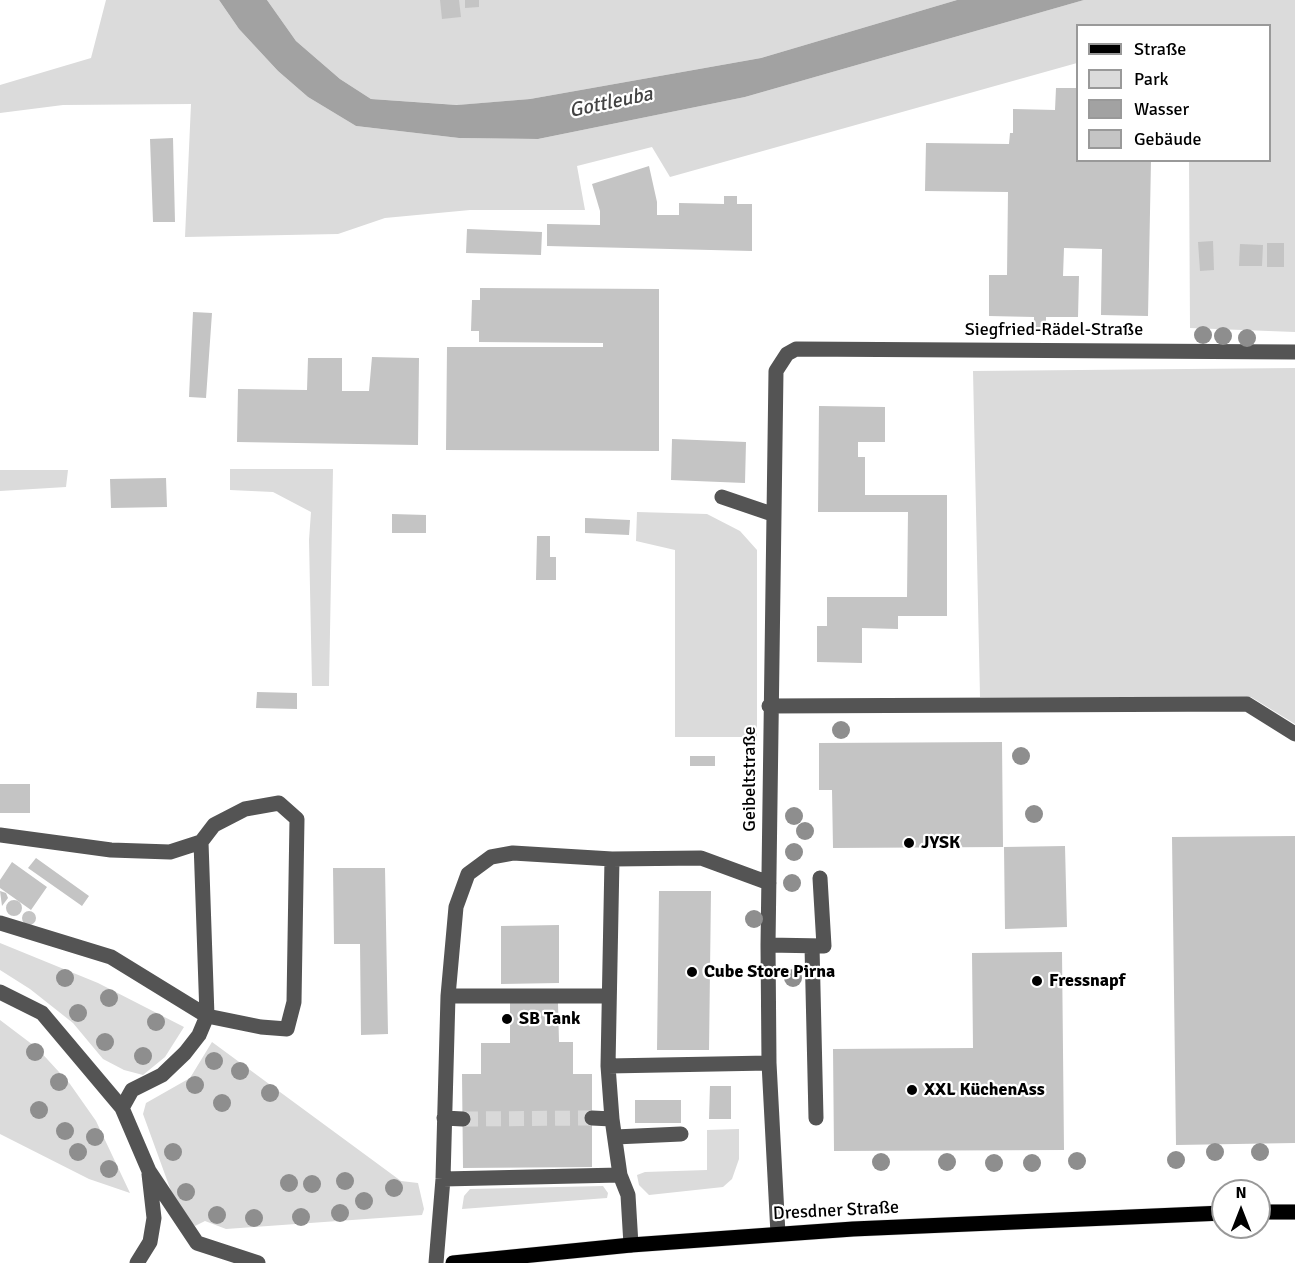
<!DOCTYPE html>
<html>
<head>
<meta charset="utf-8">
<style>
	body { margin:0 }
	#map { position:relative; width:1295px; height:1263px; overflow:hidden; background:#fff; font-family:Signika,sans-serif }
	canvas { display:block }
	.legend { position:absolute; left:1076px; top:24px; width:195px; height:138px; box-sizing:border-box; background:#fff; border:2px solid #999; margin:0; padding:8px 10px; list-style:none; font-size:18px; color:#000 }
	.legend li { display:flex; align-items:center; gap:12px; height:30px }
	.legend b { width:30px; border:2px solid #999 }
	.north { position:absolute; left:1211px; top:1179px; width:60px; height:60px; box-sizing:border-box; background:#fff; border:2px solid #999; border-radius:50%; rotate:0deg; font-size:16px; font-weight:700; line-height:24px; text-align:center; color:#000 }
	.north::after { content:''; display:block; margin:auto; width:21px; height:27px; background:#000; clip-path:polygon(50% 0,100% 100%,50% 72%,0 100%) }
</style>
</head>
<body>
<div id="map">
<canvas width="1295" height="1263"></canvas>
<ul class="legend">
<li><b style="height:8px;background:#000"></b>Straße</li>
<li><b style="height:16px;background:#dbdbdb"></b>Park</li>
<li><b style="height:16px;background:#a2a2a2"></b>Wasser</li>
<li><b style="height:16px;background:#c4c4c4"></b>Gebäude</li>
</ul>
<div class="north">N</div>
</div>
<script>
const c = document.querySelector('canvas').getContext('2d');
c.lineJoin = 'round';
function fill(path, color) {
  c.fillStyle = color;
  c.fill(path, 'evenodd');
}
function shape(rows) {
  const path = new Path2D();
  for (const r of rows) {
    if (r.length === 3) {
      path.moveTo(r[0] + r[2], r[1]);
      path.arc(r[0], r[1], r[2], 0, 2 * Math.PI);
      continue;
    }
    path.moveTo(r[0], r[1]);
    for (let i = 2; i < r.length; i += 2) path.lineTo(r[i], r[i + 1]);
  }
  return path;
}
function stroke(path, color, width, dash) {
  c.strokeStyle = color;
  c.lineWidth = width;
  c.lineCap = dash ? 'butt' : 'round';
  c.setLineDash(dash || []);
  c.stroke(path);
}
function label(font, color, halo, rows, align = 'center') {
  c.font = font + ' Signika,sans-serif';
  c.lineWidth = 4.5;
  c.setLineDash([]);
  c.textBaseline = 'middle';
  c.strokeStyle = halo;
  c.fillStyle = color;
  for (const [text, x, y, turn = 0] of rows) {
    c.save();
    c.translate(x, y);
    c.rotate((+turn || 0) * Math.PI / 180);
    c.textAlign = isNaN(turn) ? turn : align;
    if (halo) c.strokeText(text, 0, 0);
    c.fillText(text, 0, 0);
    c.restore();
  }
}
fill(shape([
	[106,0,219,0,239,29,278,71,308,97,356,126,459,138,538,139,745,97,1084,0,1295,0,1295,332,1190,328,1189,161,1270,160,1270,26,1078,26,1077,63,670,177,652,147,577,166,585,210,470,210,385,218,338,234,185,237,191,104,63,105,0,113,0,85,91,58],
	[267,0,957,0,761,58,530,99,458,105,371,99,340,79,296,41],
	[1295,368,1295,724,1251,697,980,697,973,371],
	[230,469,333,469,329,686,312,686,309,540,311,512,273,492,230,490],
	[0,470,68,470,66,487,0,491],
	[637,512,707,514,740,531,757,550,757,737,675,737,675,550,636,541],
	[0,943,98,983,184,1027,165,1057,143,1075,124,1070,103,1059,73,1023,30,989,0,970],
	[0,1020,37,1048,70,1084,96,1121,130,1193,89,1179,0,1134],
	[212,1042,401,1181,418,1183,424,1209,422,1215,226,1229,205,1221,195,1226,175,1202,143,1114,146,1103,190,1078],
	[739,1129,739,1159,732,1179,723,1187,649,1195,639,1185,637,1175,645,1172,707,1170,707,1130],
	[603,1186,608,1193,607,1198,462,1209,464,1196,470,1189]
]), '#dbdbdb');
fill(shape([
	[219,0,267,0,296,41,340,79,371,99,457,105,530,99,761,58,957,0,1084,0,745,97,538,139,459,138,356,126,308,97,278,71,239,29]
]), '#a2a2a2');
fill(shape([
	[440,0,459,0,461,17,442,19],
	[465,0,479,0,479,7,465,8],
	[1056,88,1078,88,1078,160,1151,160,1148,316,1101,315,1102,249,1064,248,1063,276,1079,276,1078,317,1046,317,1046,327,1034,327,1034,317,989,316,989,275,1007,275,1008,192,925,191,926,143,1009,144,1010,133,1013,133,1013,109,1055,110],
	[173,138,175,222,153,222,150,139],
	[649,166,657,202,657,215,679,215,679,203,724,204,724,196,737,196,737,204,752,204,752,251,547,246,547,224,600,225,600,211,592,184],
	[467,229,542,232,541,255,466,253],
	[1213,241,1214,270,1200,271,1198,242],
	[1267,243,1284,243,1284,267,1267,267],
	[1240,244,1263,245,1262,266,1239,266],
	[480,288,659,289,659,451,446,450,447,347,603,347,603,343,479,342,479,331,471,331,472,300,480,300],
	[193,312,212,313,206,398,189,397],
	[372,357,419,358,418,445,237,442,238,389,307,390,308,358,342,358,342,391,369,391],
	[819,406,885,407,885,442,858,442,858,457,865,457,865,495,947,495,947,616,898,616,898,629,862,628,862,663,817,662,817,626,827,626,827,597,907,597,908,512,818,512],
	[672,439,746,442,745,483,671,480],
	[166,478,167,507,111,508,110,479],
	[392,514,426,515,426,533,392,533],
	[585,518,630,520,629,535,585,533],
	[537,536,550,536,550,557,556,557,556,580,536,580],
	[257,692,297,693,297,709,256,708],
	[1002,742,1003,847,833,848,832,790,819,790,819,743],
	[690,756,715,756,715,766,690,766],
	[0,784,30,784,30,813,0,813],
	[1295,836,1295,1143,1176,1145,1172,837],
	[1065,846,1067,927,1005,929,1004,847],
	[36,858,89,896,82,906,28,868],
	[12,862,47,887,31,910,0,888,0,880],
	[333,868,385,868,388,1034,361,1035,360,944,334,944],
	[0,891,6,893,8,898,2,906],
	[659,891,711,891,709,1050,657,1050],
	[14,908,8],
	[29,918,7],
	[559,925,559,983,501,984,501,926],
	[1062,952,1064,1150,834,1151,833,1049,973,1048,972,953],
	[510,1003,558,1003,559,1042,573,1042,573,1074,592,1074,592,1167,463,1168,462,1074,481,1074,481,1043,510,1043],
	[710,1086,731,1086,731,1119,709,1119],
	[635,1100,681,1100,681,1123,635,1123]
]), '#c4c4c4');
stroke(shape([
	[463,1119,592,1118]
]), '#d9d9d9', 15, [15, 8]);
const major = shape([
	[1259,1212,1295,1212],
	[453,1263,631,1245,853,1229,1223,1213]
]);
stroke(major, '#dbdbdb', 16);
stroke(shape([
	[722,497,772,514],
	[769,706,1247,704,1295,734],
	[0,835,111,850,170,852,201,842,214,825,245,809,279,803,297,819,294,1002,287,1029,261,1027,207,1016,111,957,0,923],
	[612,859,701,858,769,883],
	[768,945,824,946,820,878],
	[812,946,816,1118],
	[0,992,42,1013,122,1108,149,1171,197,1243,258,1263],
	[609,996,448,996,456,907,468,874,491,857,513,853,612,859,608,1066,769,1063],
	[608,1066,612,1119,620,1175,628,1195,631,1245],
	[122,1108,132,1090,162,1075,185,1053,199,1035,207,1016,201,842],
	[444,1118,463,1119],
	[592,1118,612,1119],
	[615,1137,681,1134],
	[443,1179,620,1175],
	[778,1234,769,1063,768,945,776,371,787,354,796,349,1295,352],
	[137,1263,150,1242,154,1218,149,1174],
	[436,1263,443,1179,448,996]
]), '#545454', 15);
stroke(major, '#000', 15);
c.fillStyle = '#8e8e8e';
for (const [x, y] of [
	[1203,335],
	[1223,336],
	[1247,338],
	[841,730],
	[1021,756],
	[1034,814],
	[794,816],
	[805,831],
	[794,852],
	[792,883],
	[754,919],
	[65,978],
	[793,978],
	[109,998],
	[78,1013],
	[156,1022],
	[105,1042],
	[35,1052],
	[143,1056],
	[214,1061],
	[240,1071],
	[59,1082],
	[195,1085],
	[270,1093],
	[222,1103],
	[39,1110],
	[65,1131],
	[95,1137],
	[78,1152],
	[173,1152],
	[1215,1152],
	[1260,1152],
	[1176,1160],
	[1077,1161],
	[881,1162],
	[947,1162],
	[994,1163],
	[1032,1163],
	[109,1169],
	[345,1181],
	[289,1183],
	[312,1184],
	[394,1188],
	[186,1192],
	[364,1201],
	[340,1213],
	[217,1215],
	[301,1217],
	[254,1218]
]) {
  c.beginPath();
  c.arc(x, y, 9, 0, 2 * Math.PI);
  c.fill();
}
for (const [x, y, r, color] of [
	[909,843,6,"#000"],
	[692,972,6,"#000"],
	[1037,981,6,"#000"],
	[507,1019,6,"#000"],
	[912,1090,6,"#000"]
]) {
  const dot = new Path2D();
  dot.arc(x, y, r, 0, 2 * Math.PI);
  c.fillStyle = color;
  c.fill(dot);
  stroke(dot, '#fff', 2);
}
label('18px', '#000', '#fff', [
	["Siegfried-Rädel-Straße",1054,330],
	["Geibeltstraße",750,779,-90],
	["Dresdner Straße",836,1211,-3]
]);
label('bold 18px', '#000', '#fff', [
	["JYSK",921,843],
	["Cube Store Pirna",704,972],
	["Fressnapf",1049,981],
	["SB Tank",519,1019],
	["XXL KüchenAss",924,1090]
], 'left');
label('italic 20px', '#434343', '#fff', [
	["Gottleuba",611,103,-12]
]);
</script>
</body>
</html>
